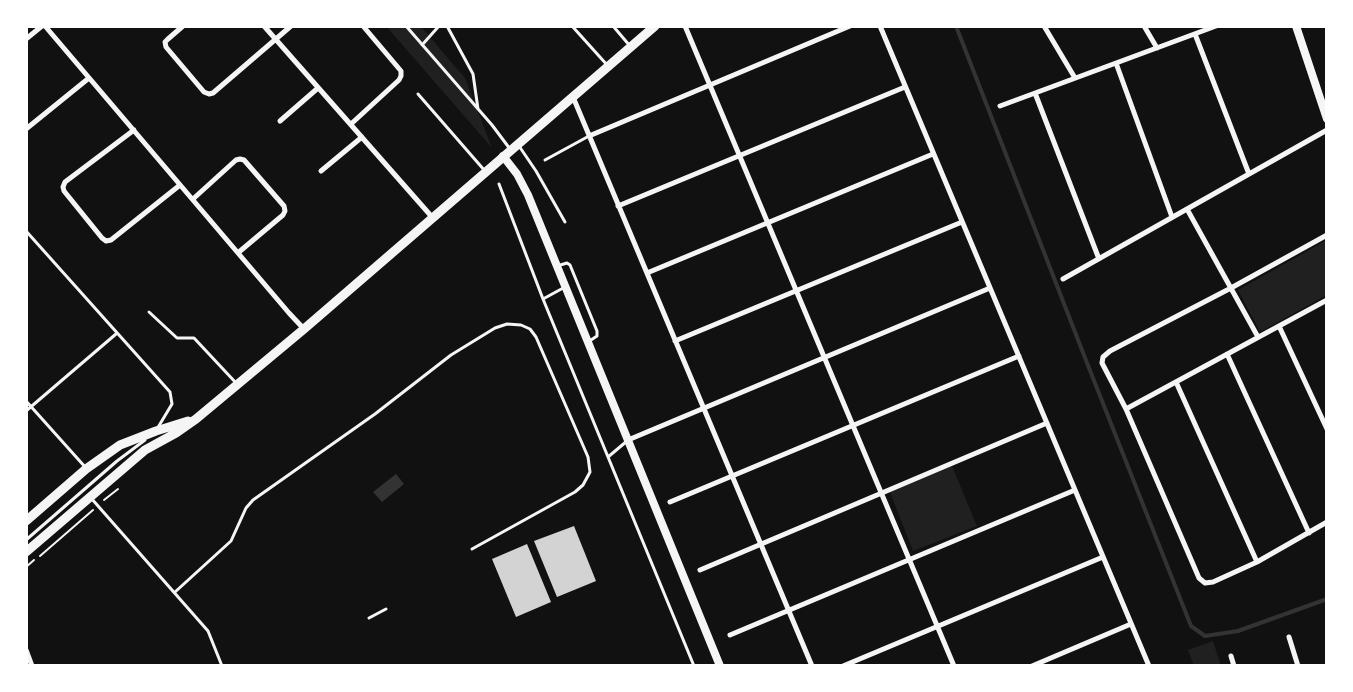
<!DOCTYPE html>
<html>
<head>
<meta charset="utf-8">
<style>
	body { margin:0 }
	#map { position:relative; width:1353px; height:692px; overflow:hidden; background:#111; font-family:"Noto Sans",sans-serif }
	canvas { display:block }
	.frame { position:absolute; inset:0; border:28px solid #fff; pointer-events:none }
</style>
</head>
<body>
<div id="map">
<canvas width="1353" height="692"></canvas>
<div class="frame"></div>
</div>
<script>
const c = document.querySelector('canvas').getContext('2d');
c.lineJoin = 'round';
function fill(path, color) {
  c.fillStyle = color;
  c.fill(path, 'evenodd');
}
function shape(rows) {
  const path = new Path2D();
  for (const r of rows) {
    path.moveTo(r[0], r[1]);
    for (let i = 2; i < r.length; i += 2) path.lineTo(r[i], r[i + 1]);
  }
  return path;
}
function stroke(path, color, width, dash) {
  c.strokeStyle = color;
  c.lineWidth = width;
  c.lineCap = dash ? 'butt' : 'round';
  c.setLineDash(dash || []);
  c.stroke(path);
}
fill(shape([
	[386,26,420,26,423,29,465,78,492,148],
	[1327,240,1327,295,1260,332,1238,290],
	[952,466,977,526,913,551,890,492],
	[1213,641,1221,666,1194,666,1188,650]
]), '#202020');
fill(shape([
	[396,474,404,484,382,502,373,492]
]), '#333');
stroke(shape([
	[956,26,1089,368,1191,626,1205,636,1238,631,1327,599]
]), '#333', 4);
fill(shape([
	[574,526,596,581,557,597,534,541],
	[527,544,551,602,516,617,492,559]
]), '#d3d3d3');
stroke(shape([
	[104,500,118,489],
	[40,556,93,510],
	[26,567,34,560]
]), '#f5f5f5', 2);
stroke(shape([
	[406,26,492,125,510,149],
	[447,26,473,74,478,109],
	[572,26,608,66],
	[613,26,630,46],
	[422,45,439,26],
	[418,94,485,171],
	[519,146,536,171,565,222],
	[545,160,589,136],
	[499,184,543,299,565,287],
	[26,231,170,392,172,404,157,429],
	[557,266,567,263,570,265,597,331,597,336,588,342],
	[543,299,694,666],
	[149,312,177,338,194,338,237,384],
	[26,401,86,468],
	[26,411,116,334],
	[608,457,627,441],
	[91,498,208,631,222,666],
	[26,540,117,461,145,440],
	[175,592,231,541,246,508,253,500,375,414,451,355,495,328,507,324,521,325,530,329,536,337,588,457,590,472,583,485,575,492,472,549],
	[369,618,386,609]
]), '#f5f5f5', 3);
stroke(shape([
	[45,26,289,313,304,329],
	[183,26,168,39,165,42,166,47,204,92,209,94,213,93,291,26],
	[264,26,432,217],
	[685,26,954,666],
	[880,26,1149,666],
	[1044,26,1075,78],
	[1144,26,1157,48],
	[1195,34,1249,174],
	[26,39,42,26],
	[1116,63,1172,217],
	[1035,93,1099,259],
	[573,97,812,666],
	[1000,106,1216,26],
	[280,121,318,88],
	[351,124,399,80,401,76,401,71,363,26],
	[26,129,89,78],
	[134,130,65,182,63,187,64,191,102,238,106,241,111,240,180,185],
	[589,136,850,26],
	[321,171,362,137],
	[193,199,236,160,240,159,244,160,284,206,285,211,283,215,239,252],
	[618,206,905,87],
	[1187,209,1258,337],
	[1327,235,1231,288,1110,351,1103,357,1102,363,1126,409,1199,578,1205,583,1213,582,1257,562,1327,522],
	[647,273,933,154],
	[1063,279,1327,130],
	[1279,326,1327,429],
	[675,341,962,222],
	[1227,354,1309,533],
	[1176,382,1257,562],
	[1126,409,1327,300],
	[628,440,990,288],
	[670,502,1019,356],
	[700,570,1047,423],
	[730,635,1075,490],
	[1289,637,1298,666],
	[26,650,32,666],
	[1231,656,1234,666],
	[843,666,1103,557],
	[1032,666,1131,624]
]), '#f5f5f5', 5);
stroke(shape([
	[1296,26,1327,119],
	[503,156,517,174,528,195,720,666]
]), '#f5f5f5', 8);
stroke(shape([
	[26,521,86,469,120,445,156,431,188,421],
	[26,552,145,450,176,433,196,419,304,329,655,26]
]), '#f5f5f5', 9);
</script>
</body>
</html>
